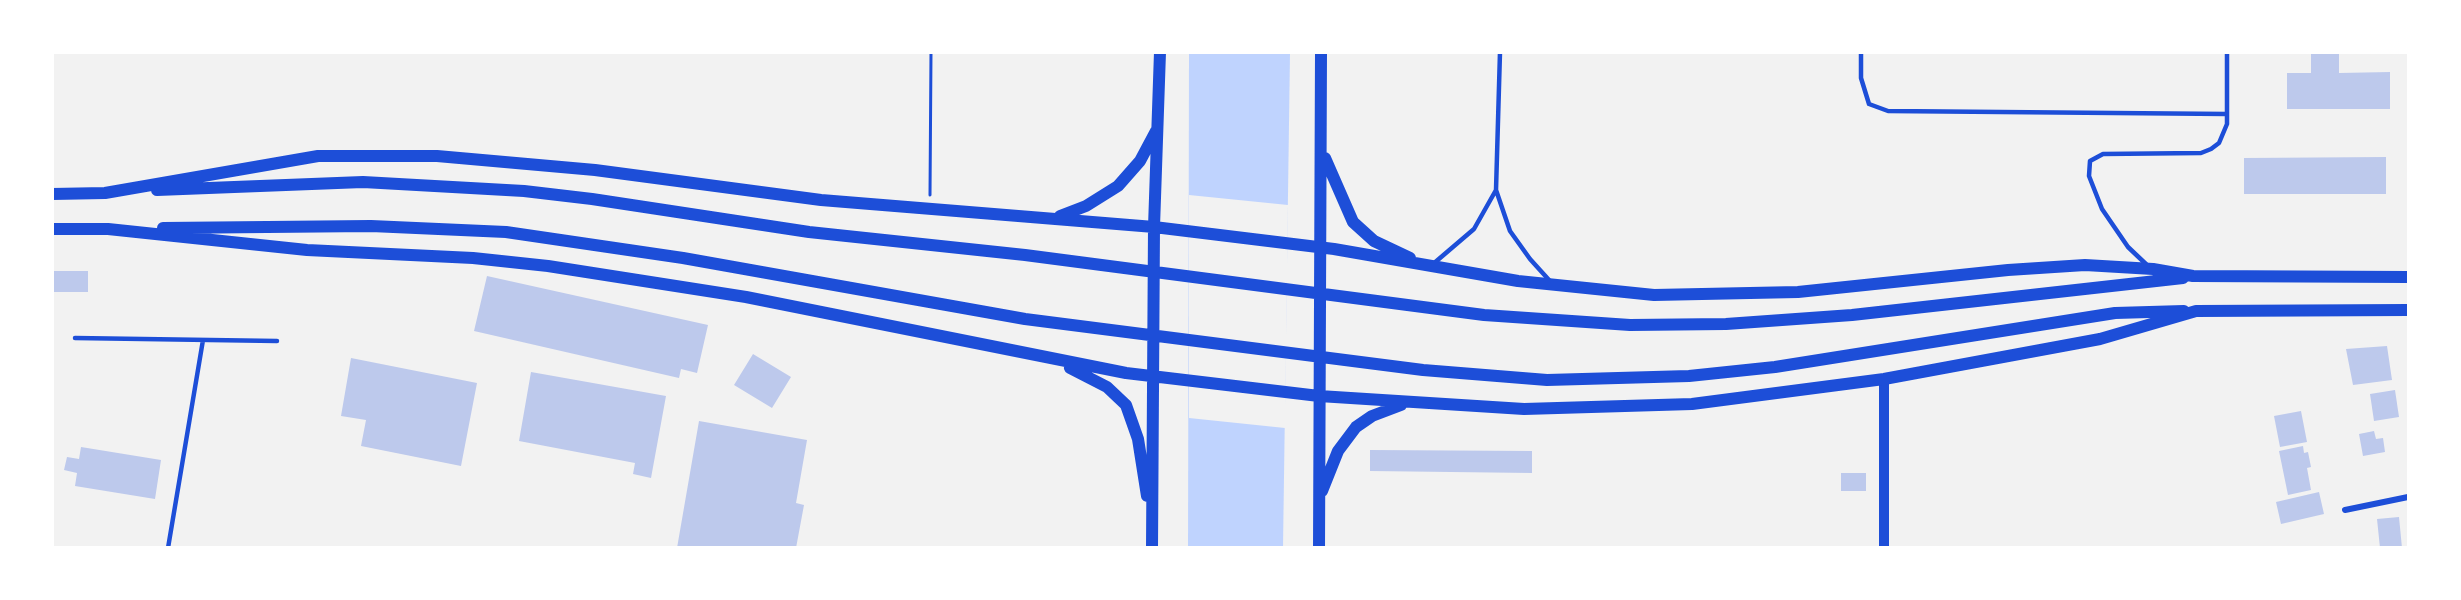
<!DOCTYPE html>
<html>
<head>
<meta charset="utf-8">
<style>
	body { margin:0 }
	#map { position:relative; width:2461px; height:600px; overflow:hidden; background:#f2f2f2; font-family:"DejaVu Sans",sans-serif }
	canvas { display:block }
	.frame { position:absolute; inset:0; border:54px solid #fff; pointer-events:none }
</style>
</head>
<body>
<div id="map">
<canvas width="2461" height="600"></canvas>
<div class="frame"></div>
</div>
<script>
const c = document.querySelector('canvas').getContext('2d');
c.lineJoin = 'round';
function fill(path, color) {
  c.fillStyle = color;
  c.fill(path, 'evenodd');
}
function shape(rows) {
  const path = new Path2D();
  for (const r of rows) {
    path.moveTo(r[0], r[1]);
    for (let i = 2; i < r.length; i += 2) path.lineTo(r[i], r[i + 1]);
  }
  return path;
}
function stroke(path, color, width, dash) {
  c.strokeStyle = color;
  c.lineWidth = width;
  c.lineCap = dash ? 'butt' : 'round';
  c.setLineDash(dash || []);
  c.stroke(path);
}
fill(shape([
	[1189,53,1290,53,1283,547,1188,548]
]), '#bfd3fe');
fill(shape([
	[1189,195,1288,205,1285,428,1189,418]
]), '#f2f2f2');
fill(shape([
	[2311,52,2339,52,2339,73,2390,72,2390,109,2287,109,2287,73,2311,73],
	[2386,157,2386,194,2244,194,2244,158],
	[52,271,88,271,88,292,52,292],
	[487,276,708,325,697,373,681,369,679,378,474,331],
	[2387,346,2392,380,2353,385,2346,349],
	[753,354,791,377,772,408,734,385],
	[351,358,477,383,461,466,361,446,366,420,341,416],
	[531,372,666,396,651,478,633,474,635,463,519,441],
	[2395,390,2399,417,2374,421,2370,394],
	[2301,411,2307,442,2280,447,2274,416],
	[699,421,807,440,796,503,804,505,796,548,677,548],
	[2374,431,2376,439,2383,438,2385,452,2363,456,2359,434],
	[2303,446,2304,453,2308,452,2311,467,2307,468,2311,490,2288,495,2279,451],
	[81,447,161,460,155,499,75,486,77,473,64,470,67,457,79,459],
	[1370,450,1532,451,1532,473,1370,471],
	[1841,473,1866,473,1866,491,1841,491],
	[2319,492,2324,514,2281,524,2276,502],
	[2399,517,2402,548,2380,548,2377,519]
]), '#bdc9ec');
stroke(shape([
	[930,195,931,52]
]), '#1d4ed8', 3);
stroke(shape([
	[1500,52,1496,190,1510,231,1530,259,1549,280],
	[1861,52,1861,78,1869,104,1888,111,2227,114],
	[1433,264,1474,229,1496,190],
	[2148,266,2128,247,2102,209,2089,176,2090,161,2103,154,2201,153,2211,149,2219,143,2227,124,2227,52],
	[75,338,277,341],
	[168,548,203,340]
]), '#1d4ed8', 4.5);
stroke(shape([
	[2345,510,2408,497]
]), '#1d4ed8', 6);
stroke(shape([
	[1884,379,1884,548]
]), '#1d4ed8', 10);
stroke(shape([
	[1325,158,1353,222,1374,241,1410,258],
	[157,190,363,182,524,191,592,199,809,232,1025,255,1484,315,1630,325,1726,324,1852,315,2183,278],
	[52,194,105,193,318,156,437,156,595,170,821,200,1154,227,1334,249,1518,281,1654,295,1798,292,2008,270,2085,265,2153,269,2193,276,2408,277],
	[1060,216,1086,206,1118,186,1140,161,1156,131],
	[163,228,371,226,506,232,683,258,1025,319,1423,370,1547,380,1689,376,1775,367,2115,313,2184,311],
	[52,229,108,229,307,250,473,258,548,266,746,297,1126,373,1319,396,1524,409,1692,404,1884,379,2100,339,2196,311,2408,310],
	[1070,368,1107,387,1126,405,1138,439,1147,496],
	[1322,491,1338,451,1356,427,1372,416,1401,405],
	[1152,548,1154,227,1160,52],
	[1319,548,1321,52]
]), '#1d4ed8', 12);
</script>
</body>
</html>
